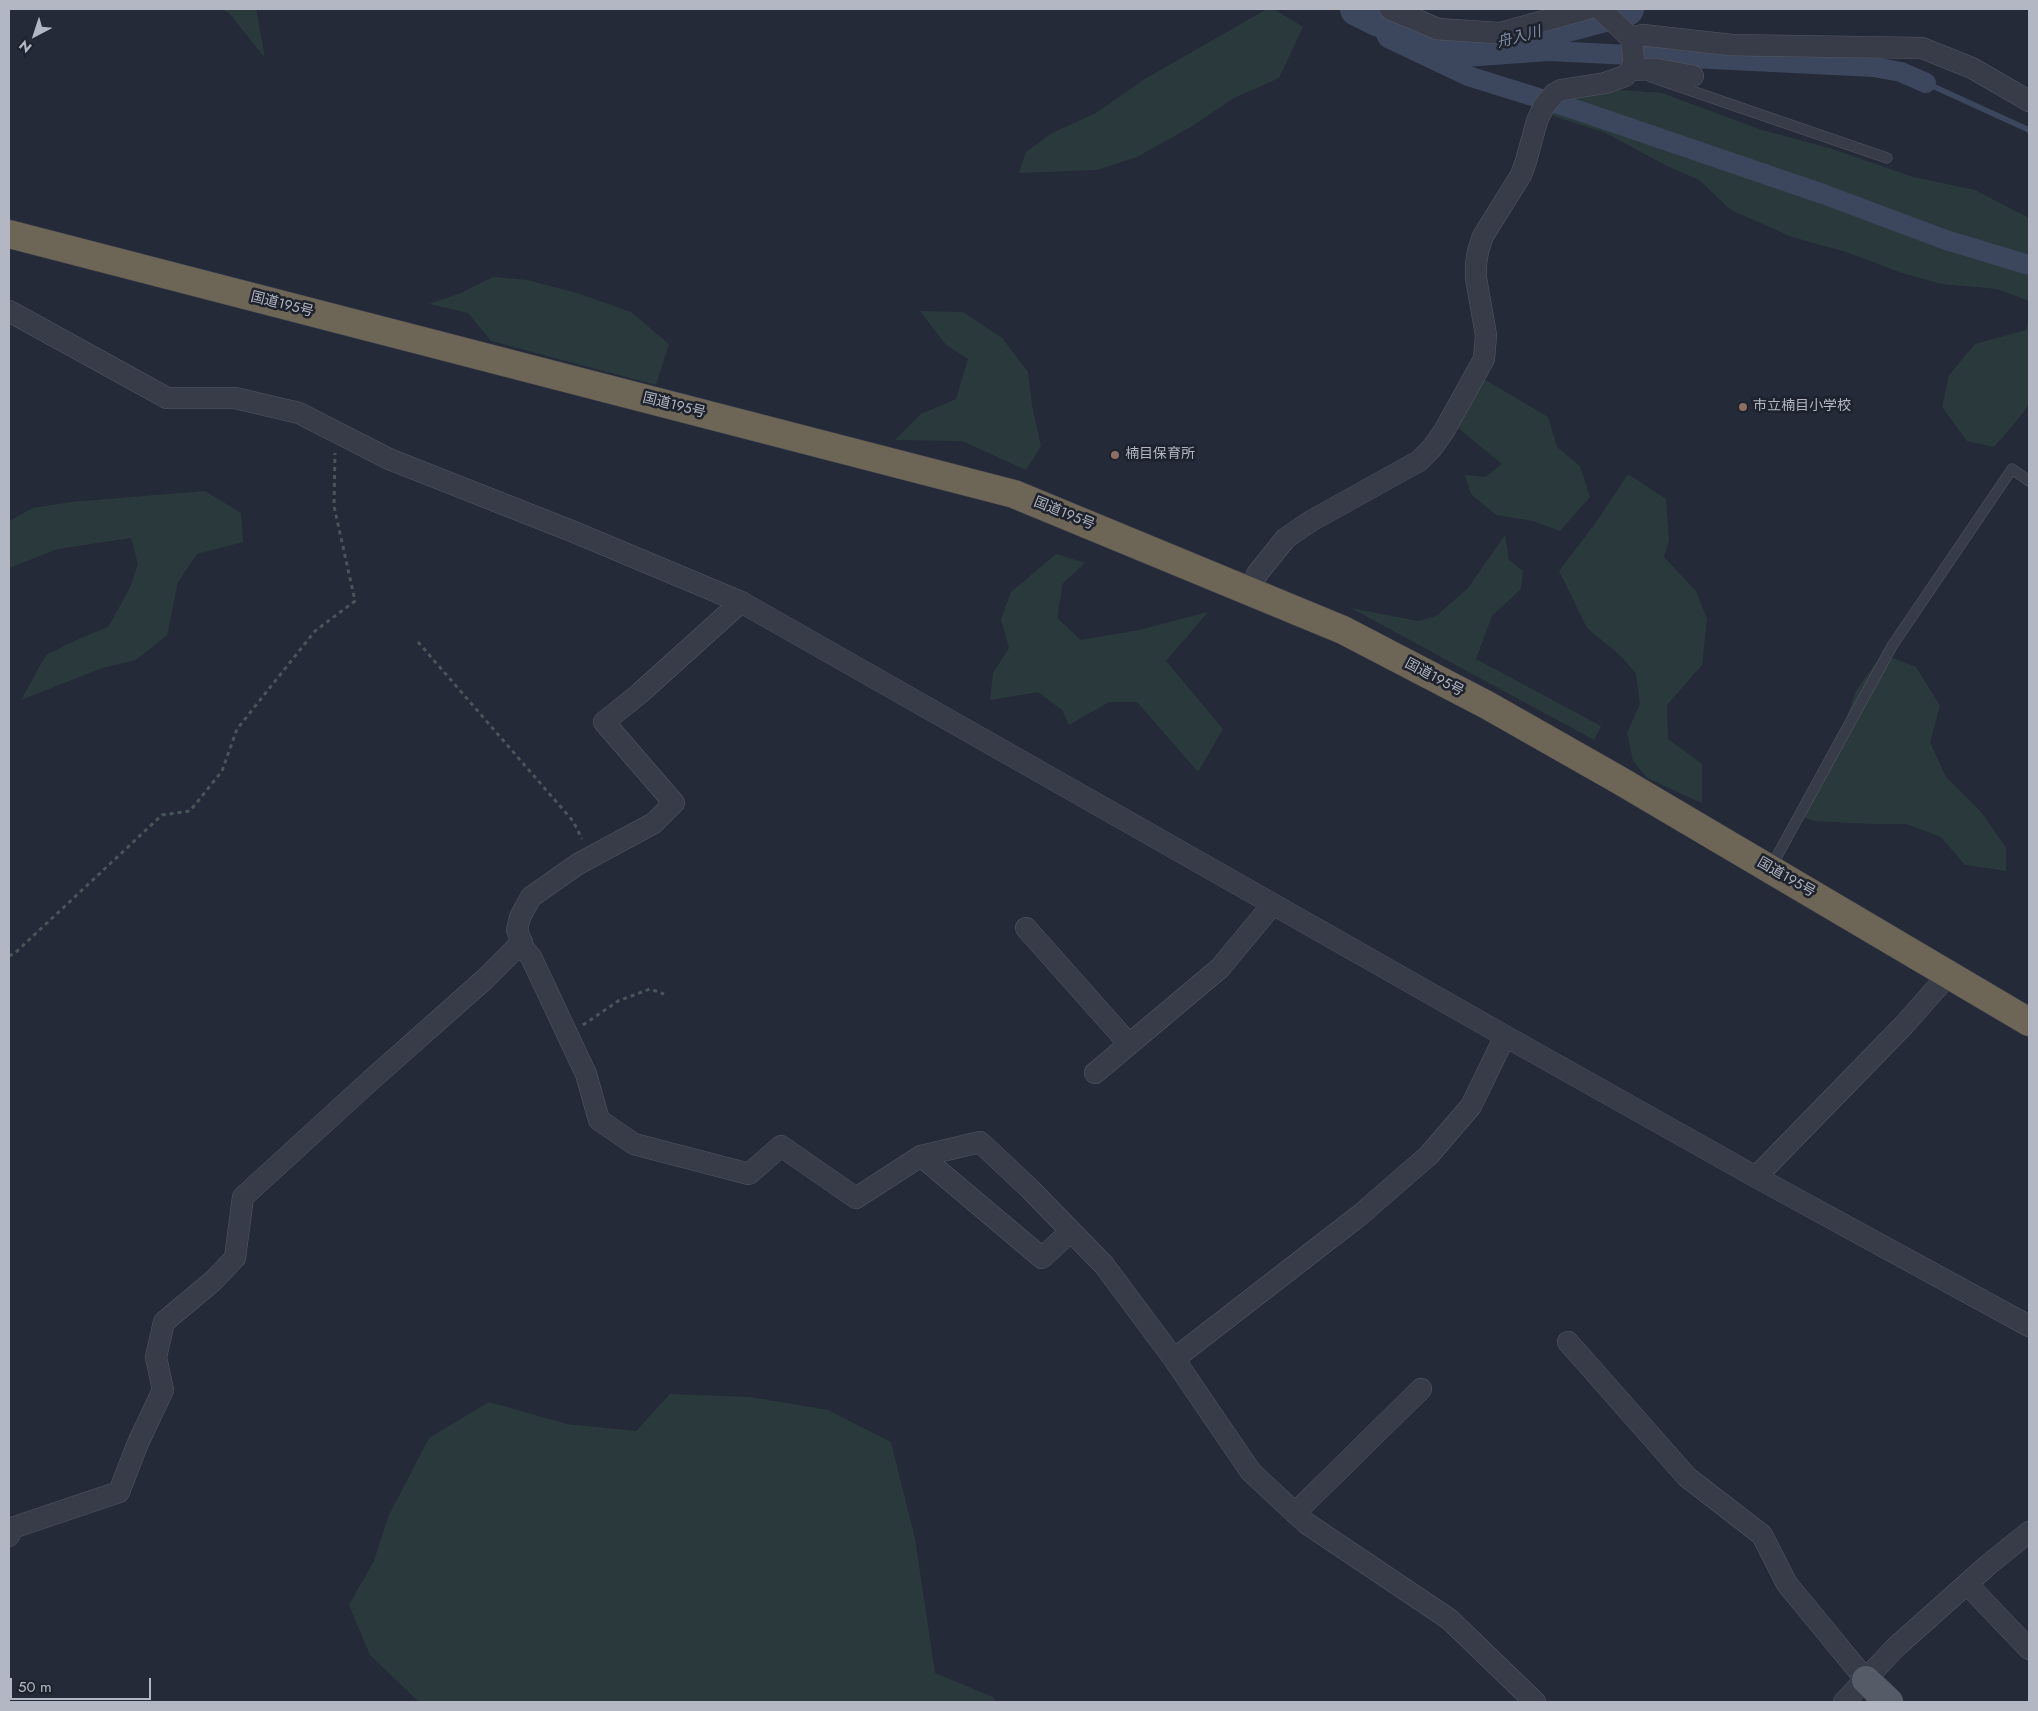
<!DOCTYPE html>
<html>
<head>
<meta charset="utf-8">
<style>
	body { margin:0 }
	#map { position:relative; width:2038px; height:1711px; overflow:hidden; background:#242a37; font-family:Jost,sans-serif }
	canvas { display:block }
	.frame { position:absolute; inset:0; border:10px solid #b3b7c4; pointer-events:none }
	.north { position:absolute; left:10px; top:10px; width:50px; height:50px; -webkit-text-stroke:4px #1d222c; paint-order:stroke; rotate:220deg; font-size:14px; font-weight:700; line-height:20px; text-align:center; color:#b3b7c4 }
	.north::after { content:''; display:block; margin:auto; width:18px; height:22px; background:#b3b7c4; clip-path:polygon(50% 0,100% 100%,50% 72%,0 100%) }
	.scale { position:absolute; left:10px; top:1678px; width:141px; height:22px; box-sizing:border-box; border:2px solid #b3b7c4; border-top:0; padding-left:6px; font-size:15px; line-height:18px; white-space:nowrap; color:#b3b7c4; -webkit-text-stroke:4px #1d222c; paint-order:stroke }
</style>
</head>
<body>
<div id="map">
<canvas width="2038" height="1711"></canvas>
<div class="frame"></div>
<div class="north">N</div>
<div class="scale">50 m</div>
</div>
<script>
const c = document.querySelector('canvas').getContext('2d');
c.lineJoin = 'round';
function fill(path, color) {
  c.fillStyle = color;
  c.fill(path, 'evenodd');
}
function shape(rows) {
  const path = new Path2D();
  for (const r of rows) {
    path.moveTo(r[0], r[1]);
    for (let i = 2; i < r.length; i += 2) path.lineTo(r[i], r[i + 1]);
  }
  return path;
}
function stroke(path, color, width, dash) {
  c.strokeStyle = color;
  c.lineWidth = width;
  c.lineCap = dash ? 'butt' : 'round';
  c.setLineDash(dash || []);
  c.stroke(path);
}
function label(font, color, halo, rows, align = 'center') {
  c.font = font + ' Jost,"Noto Sans JP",sans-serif';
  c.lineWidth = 5;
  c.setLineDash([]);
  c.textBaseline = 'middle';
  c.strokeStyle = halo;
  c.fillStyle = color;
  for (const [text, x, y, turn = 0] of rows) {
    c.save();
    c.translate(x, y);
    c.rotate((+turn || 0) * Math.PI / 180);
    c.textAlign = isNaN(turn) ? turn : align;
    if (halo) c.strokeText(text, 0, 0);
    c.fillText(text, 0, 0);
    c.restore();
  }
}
fill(shape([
	[222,9,256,9,265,58,229,13],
	[1267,9,1274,9,1303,27,1279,78,1232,99,1194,125,1137,157,1097,170,1019,173,1026,152,1052,133,1096,113,1143,80],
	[1621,90,1662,93,1759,129,1832,149,1913,177,1975,190,2029,218,2029,301,1997,289,1941,284,1899,272,1846,252,1792,237,1731,210,1699,180,1665,165,1606,133,1551,115,1569,93],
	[493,277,527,280,577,293,631,312,669,344,656,385,491,341,468,313,429,304,461,293],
	[920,311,963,312,1002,338,1028,372,1032,405,1041,446,1026,470,962,441,895,440,921,414,956,399,968,359,946,345],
	[2029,317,2029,404,2019,418,1994,447,1967,441,1942,407,1949,375,1975,344,2026,330],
	[1482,378,1548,417,1557,447,1580,466,1590,497,1560,531,1533,521,1496,515,1471,494,1465,475,1485,477,1502,464,1452,423],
	[1628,474,1666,499,1669,540,1664,557,1696,591,1707,619,1702,665,1667,705,1668,739,1702,764,1702,803,1647,778,1633,761,1627,733,1640,704,1636,674,1622,657,1587,628,1559,571,1594,525],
	[205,491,241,513,243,542,197,554,178,582,167,635,136,660,102,668,21,700,46,655,74,641,108,627,129,590,138,564,131,538,58,549,9,568,9,521,33,508,71,502],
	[1505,535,1509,560,1523,571,1521,589,1492,616,1476,659,1601,726,1594,740,1351,608,1418,621,1436,616,1468,588],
	[1056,554,1085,563,1063,583,1057,618,1081,640,1139,630,1208,612,1166,661,1223,729,1198,772,1137,702,1109,702,1069,725,1062,710,1038,692,990,700,993,673,1009,648,1001,619,1011,592],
	[1882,654,1916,667,1940,706,1930,742,1946,777,1982,813,2006,848,2006,871,1965,865,1941,837,1906,824,1871,824,1815,821,1797,815,1842,731,1856,691],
	[670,1394,750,1397,828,1410,891,1442,915,1538,935,1673,993,1697,996,1702,419,1702,370,1655,349,1605,374,1561,388,1517,429,1438,489,1402,567,1424,636,1431]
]), '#2a3a3c');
stroke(shape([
	[1926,83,2029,130]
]), '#3c475e', 5.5);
stroke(shape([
	[1379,20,1388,38,1468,76,1577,110,1823,194,1946,240,2029,265],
	[1417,37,1465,57,1549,51,1874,67,1901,72,1926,83]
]), '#3c475e', 20);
stroke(shape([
	[1357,9,1379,20,1396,17,1445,39,1484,47,1627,9]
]), '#3c475e', 34);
const lane = shape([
	[1651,77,1887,158],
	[1771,867,1892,646,2012,469,2029,481]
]);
const street = shape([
	[1390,9,1438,29,1500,33,1587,9],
	[1631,38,1643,35,1732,45,1922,48,1972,68,2029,101],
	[1631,70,1655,69,1693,76],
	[9,311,167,398,235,398,299,413,389,459,574,532,741,602,1505,1036,1756,1177,2029,1326],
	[1251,592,1257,574,1286,538,1311,521,1419,461,1432,448,1444,431,1484,359,1486,335,1476,278,1476,264,1478,251,1483,236,1521,175,1526,161,1537,121,1544,106,1554,94,1561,90,1605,83,1625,76,1631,70,1634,61,1631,38,1600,9],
	[741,602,639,694,604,722,674,803,654,823,578,864,531,897,520,917,517,930,524,949,531,957,586,1074,599,1120,634,1144,749,1174,781,1146,856,1198,921,1156,980,1142,1029,1188,1104,1265,1174,1359,1251,1472,1306,1523,1449,1619,1535,1702],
	[1026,928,1129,1044],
	[1095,1073,1220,968,1273,904],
	[921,1156,1042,1258,1071,1231],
	[1756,1177,1904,1025,1949,974],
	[1568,1342,1687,1477,1762,1535,1787,1584,1866,1680],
	[1174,1359,1360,1215,1429,1155,1471,1106,1505,1036],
	[1295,1513,1421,1389],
	[9,1536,12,1528,119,1492,138,1443,163,1390,156,1357,164,1322,213,1281,235,1258,243,1197,371,1080,485,979,522,942],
	[1968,1585,2029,1649],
	[1844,1702,1896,1647,1988,1565,2029,1532]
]);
const primary = shape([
	[1866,1680,1889,1702]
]);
const highway = shape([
	[9,234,1014,494,1343,630,1487,705,1619,780,2029,1022]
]);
stroke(lane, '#535762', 11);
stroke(street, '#535762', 22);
stroke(primary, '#414651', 29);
stroke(highway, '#40444f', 29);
stroke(shape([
	[418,642,573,821,582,839],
	[9,956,15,953,162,815,190,811,222,771,237,729,315,631,355,601,334,506,335,453],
	[583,1025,618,1001,650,989,664,994]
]), '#485559', 3, [4, 4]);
stroke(lane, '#383c48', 10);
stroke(street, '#383c48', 21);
stroke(primary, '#565b68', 28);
stroke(highway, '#6d6656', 28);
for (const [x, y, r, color] of [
	[1743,407,5,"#8d6e63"],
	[1115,455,5,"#8d6e63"]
]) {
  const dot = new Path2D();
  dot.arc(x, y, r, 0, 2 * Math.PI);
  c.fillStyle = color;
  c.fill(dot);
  stroke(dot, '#1d222c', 2);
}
label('14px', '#b3b7c4', '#1d222c', [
	["国道195号",282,305,14],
	["国道195号",674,406,14],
	["国道195号",1064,514,22],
	["国道195号",1434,678,28],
	["国道195号",1786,878,30]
]);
label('14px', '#b3b7c4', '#1d222c', [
	["市立楠目小学校",1753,407],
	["楠目保育所",1125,455]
], 'left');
label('italic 15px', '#7e8ca8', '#1d222c', [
	["舟入川",1519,38,-15]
]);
</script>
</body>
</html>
